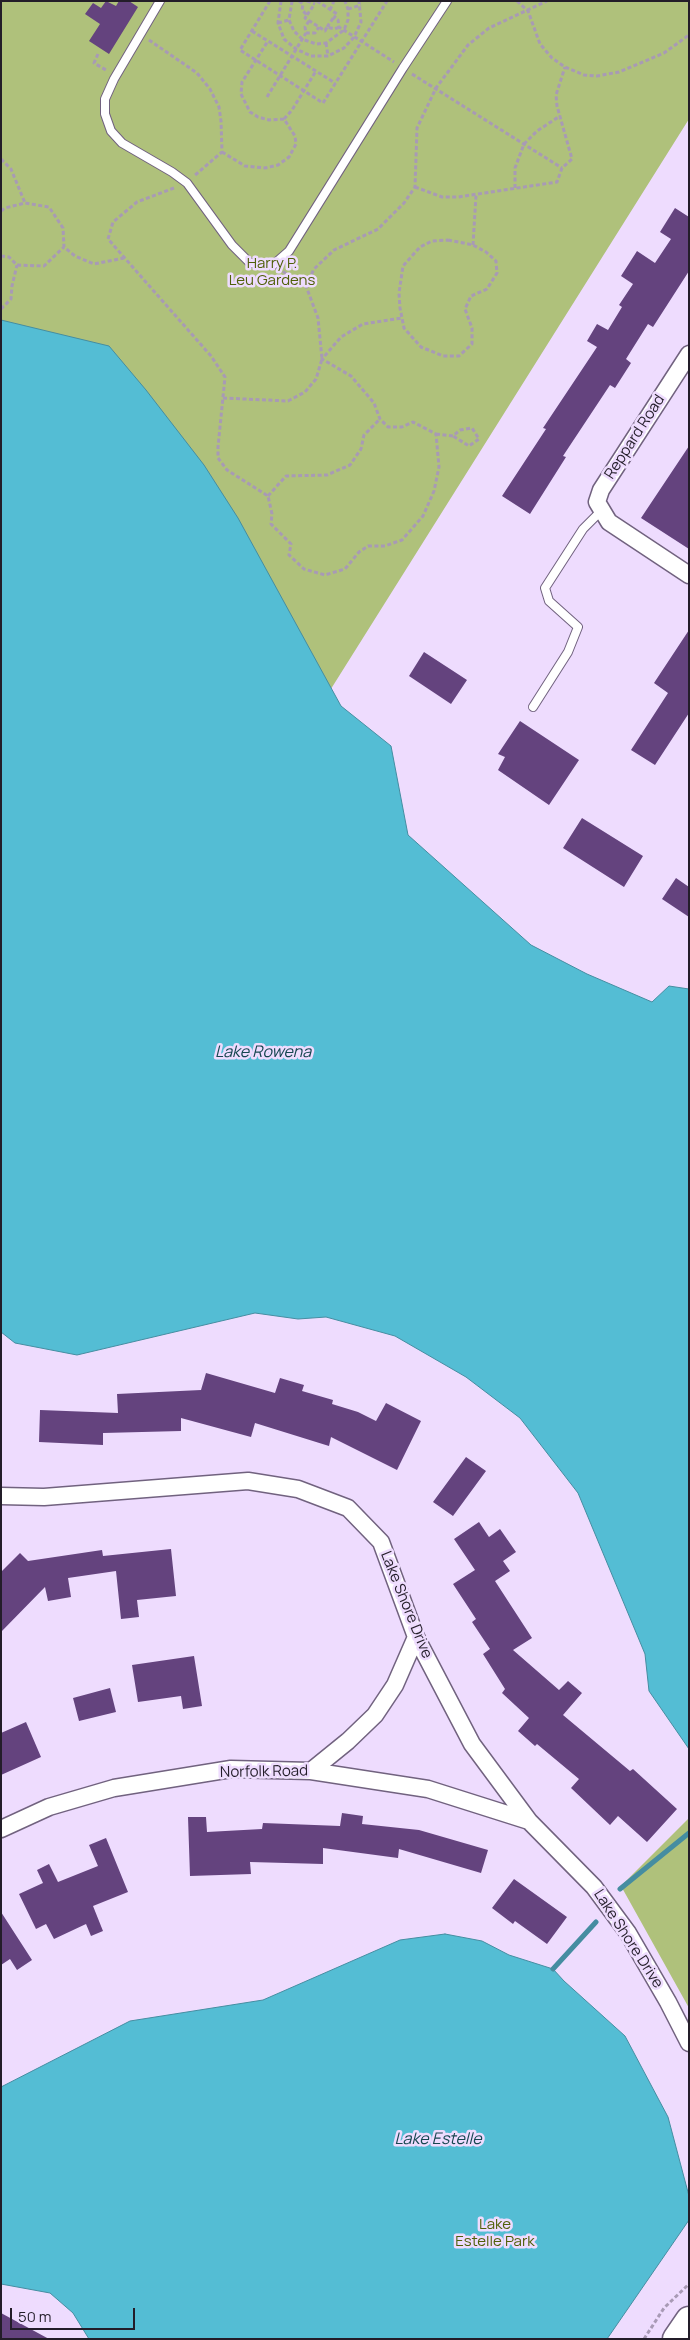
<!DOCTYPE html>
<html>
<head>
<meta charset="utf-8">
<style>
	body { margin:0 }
	#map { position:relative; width:690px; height:2340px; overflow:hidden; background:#eedcfe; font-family:Manrope,sans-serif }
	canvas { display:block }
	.frame { position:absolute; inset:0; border:2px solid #231d29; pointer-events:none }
	.scale { position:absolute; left:10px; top:2308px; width:125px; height:22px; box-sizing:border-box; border:2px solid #231d29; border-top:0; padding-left:6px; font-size:15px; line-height:18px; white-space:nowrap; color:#231d29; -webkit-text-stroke:4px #eedcfe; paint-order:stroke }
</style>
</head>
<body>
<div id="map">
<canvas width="690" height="2340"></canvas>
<div class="frame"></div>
<div class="scale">50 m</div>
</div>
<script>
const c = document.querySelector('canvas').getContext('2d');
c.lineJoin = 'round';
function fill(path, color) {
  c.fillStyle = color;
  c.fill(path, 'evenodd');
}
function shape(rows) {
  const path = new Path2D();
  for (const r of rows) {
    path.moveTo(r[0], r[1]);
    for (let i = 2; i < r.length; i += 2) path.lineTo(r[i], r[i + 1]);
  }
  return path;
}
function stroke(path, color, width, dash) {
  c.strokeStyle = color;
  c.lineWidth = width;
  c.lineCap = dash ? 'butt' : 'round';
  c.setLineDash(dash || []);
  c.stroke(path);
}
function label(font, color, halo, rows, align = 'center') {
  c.font = font + ' Manrope,sans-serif';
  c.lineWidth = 5;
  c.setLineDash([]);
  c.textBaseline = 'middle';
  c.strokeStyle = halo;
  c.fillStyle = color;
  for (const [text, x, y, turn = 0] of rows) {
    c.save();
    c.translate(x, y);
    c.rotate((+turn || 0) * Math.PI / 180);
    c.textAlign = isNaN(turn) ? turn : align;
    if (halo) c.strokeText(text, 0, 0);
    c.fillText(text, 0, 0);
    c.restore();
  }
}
fill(shape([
	[1,1,689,1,689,119,226,856,1,714],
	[689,1818,689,2008,621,1886]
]), '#afc17b');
const water = shape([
	[1,320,109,346,146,390,204,465,238,518,341,706,391,746,408,835,531,945,587,974,652,1002,669,986,689,989,689,1749,649,1691,645,1654,578,1493,520,1418,466,1377,395,1336,326,1317,298,1319,255,1313,77,1355,15,1343,1,1332,1,320],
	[445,1934,482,1941,509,1955,553,1969,564,1981,625,2036,668,2117,689,2196,689,2220,607,2339,89,2339,73,2313,50,2293,1,2284,1,2087,130,2021,263,2000,400,1940,445,1934]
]);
fill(water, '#54bdd4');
stroke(water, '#458da1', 1);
stroke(shape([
	[620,1889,689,1833],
	[553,1969,596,1922]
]), '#458da1', 5);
fill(shape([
	[106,1,116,6,119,1,129,1,138,7,109,54,89,41,100,24,85,14,93,3,101,8],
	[675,208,689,217,689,271,653,327,648,324,626,359,631,363,615,388,610,385,563,456,566,457,530,514,502,496,546,429,543,428,597,347,587,341,597,324,608,330,622,307,619,305,633,284,621,276,637,251,655,263,671,239,660,232],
	[689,446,689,549,641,518],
	[689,630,689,713,655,765,631,750,668,693,654,683],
	[424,652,467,680,451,704,409,676],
	[520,721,579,760,549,805,498,770,505,757,498,754],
	[582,818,643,856,624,887,563,848],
	[676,878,689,887,689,917,662,899],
	[206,1373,275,1393,280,1378,304,1385,302,1391,333,1400,332,1404,358,1412,376,1421,386,1403,421,1421,397,1470,331,1437,329,1446,255,1423,251,1437,181,1418,181,1431,103,1433,103,1445,39,1442,40,1410,118,1413,117,1394,201,1390],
	[466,1457,486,1471,453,1516,433,1502],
	[479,1522,489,1537,500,1529,516,1552,503,1561,510,1571,495,1581,532,1638,513,1650,559,1690,568,1681,582,1693,563,1715,630,1771,633,1769,677,1809,647,1842,618,1816,610,1825,571,1788,579,1779,537,1744,535,1746,518,1731,529,1718,502,1693,505,1689,483,1654,490,1649,472,1622,476,1619,453,1584,475,1570,454,1539],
	[171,1549,176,1596,137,1600,139,1617,121,1619,116,1571,68,1578,71,1597,48,1601,45,1587,1,1632,1,1572,20,1553,28,1561,102,1550,103,1556],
	[194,1656,202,1706,183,1709,181,1696,138,1702,132,1665],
	[110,1688,116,1712,79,1721,73,1698],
	[26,1722,41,1757,1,1775,1,1733],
	[342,1813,363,1816,362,1824,419,1830,488,1850,481,1873,399,1849,398,1858,323,1848,323,1864,250,1862,251,1874,190,1876,188,1817,206,1817,207,1832,262,1829,263,1823,340,1826],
	[106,1838,128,1892,93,1906,103,1931,91,1936,86,1924,54,1939,46,1924,36,1929,19,1894,43,1883,37,1870,49,1864,58,1882,98,1866,89,1845],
	[514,1879,567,1917,547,1944,515,1921,513,1924,492,1908],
	[1,1912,32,1960,17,1970,10,1959,1,1965],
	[1,2313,49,2339,1,2339]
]), '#64437e');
const lane = shape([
	[160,1,114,79,105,99,105,114,111,131,122,143,172,172,187,183,232,245,250,263,273,265,289,251,403,68,447,1],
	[533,707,568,652,578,627,549,601,545,588,583,529,602,510]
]);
const street = shape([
	[689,354,601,490,597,502,609,522,689,575],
	[1,1496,44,1497,248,1481,298,1489,348,1508,381,1542,416,1637,472,1744,529,1821,594,1887,628,1933,668,2002,689,2043],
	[311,1771,348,1741,375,1715,395,1685,416,1637],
	[1,1829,49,1807,114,1788,231,1769,311,1771,428,1789,529,1821]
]);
const primary = shape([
	[676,2339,689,2320]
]);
stroke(lane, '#71627f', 10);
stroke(street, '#71627f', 19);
stroke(primary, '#71627f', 29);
stroke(shape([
	[270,1,240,50,323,103,387,1],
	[281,1,278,23,284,39,296,49,311,56,328,56,344,48,354,37,361,22,359,1],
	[292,1,289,20,294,31,302,39,316,44,326,43,344,30,348,20,348,9,345,1],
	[299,1,303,4,302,10,307,15,305,18,319,27,325,31,327,27,335,29,339,27],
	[307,1,315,4],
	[317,1,337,14,334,18,338,20,339,27,394,62],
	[517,1,528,11,540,44,552,58,565,67,584,75,597,76,619,72,664,53,689,35],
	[348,9,361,5],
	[330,10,334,1],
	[307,15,314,5],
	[309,21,305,27,306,33,315,33,319,27],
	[278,23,289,20],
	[327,27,334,17],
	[252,31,335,83],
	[149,40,197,73,210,89,219,107,221,121,222,152,194,176],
	[326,43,328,56],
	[98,54,94,63,106,70],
	[412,74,562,168],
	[267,97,306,33],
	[284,119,292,110,316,71],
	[222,152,245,166,265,168,278,165,289,157,296,144,295,136,284,119,269,120,258,117,250,112,241,94,242,82,268,41],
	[1,159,11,169,25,203],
	[415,187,442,197,458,197,557,182,562,168,572,159,557,106,556,95,565,67],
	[174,188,137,202,113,222,108,239,211,356,225,377,218,447,218,458,227,470,268,496,272,514,271,524,291,544,289,555,304,569,325,575,345,569,359,552,368,546,385,546,402,540,423,516,434,491,439,467,436,434,413,422,402,427,388,427,380,419,374,403,351,376,322,359,341,337,363,324,402,318],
	[515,188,515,168,524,144,537,131,560,116],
	[1,211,5,208,25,203,49,207,63,228,64,247,75,256,94,264,124,258],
	[448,240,473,245,486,252,496,261,497,273,487,289,471,296,465,309,472,328,472,344,459,356,443,356,421,347,404,328,400,308,399,293,403,266,420,247,432,241,448,240],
	[473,245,476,195],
	[1,256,9,257,17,265,44,266,64,247],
	[306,286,314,269,334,250,378,229,404,203,415,187,417,128,436,88,468,45,489,28,547,1],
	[1,309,11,299,12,286,17,265],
	[223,398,288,401,305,392,316,379,322,359,318,318,306,286,282,271],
	[436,434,453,436,460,430,472,428,479,439,469,446,453,436],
	[268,496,286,476,327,475,350,465,361,449,364,435,380,419],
	[644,2339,664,2308,689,2284]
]), '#a89ab5', 3, [4, 2.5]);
stroke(lane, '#fff', 8);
stroke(street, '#fff', 16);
stroke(primary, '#fff', 26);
label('15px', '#506009', '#eedcfe', [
	["Harry P.",272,264],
	["Leu Gardens",272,281],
	["Lake",495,2225],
	["Estelle Park",495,2242]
]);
label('15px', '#231d29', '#eedcfe', [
	["Reppard Road",635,437,-57],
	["Lake Shore Drive",406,1605,68],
	["Norfolk Road",264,1772,-1],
	["Lake Shore Drive",628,1939,57]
]);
label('italic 16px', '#164650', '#eedcfe', [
	["Lake Rowena",263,1053],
	["Lake Estelle",438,2140]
]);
</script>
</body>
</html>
